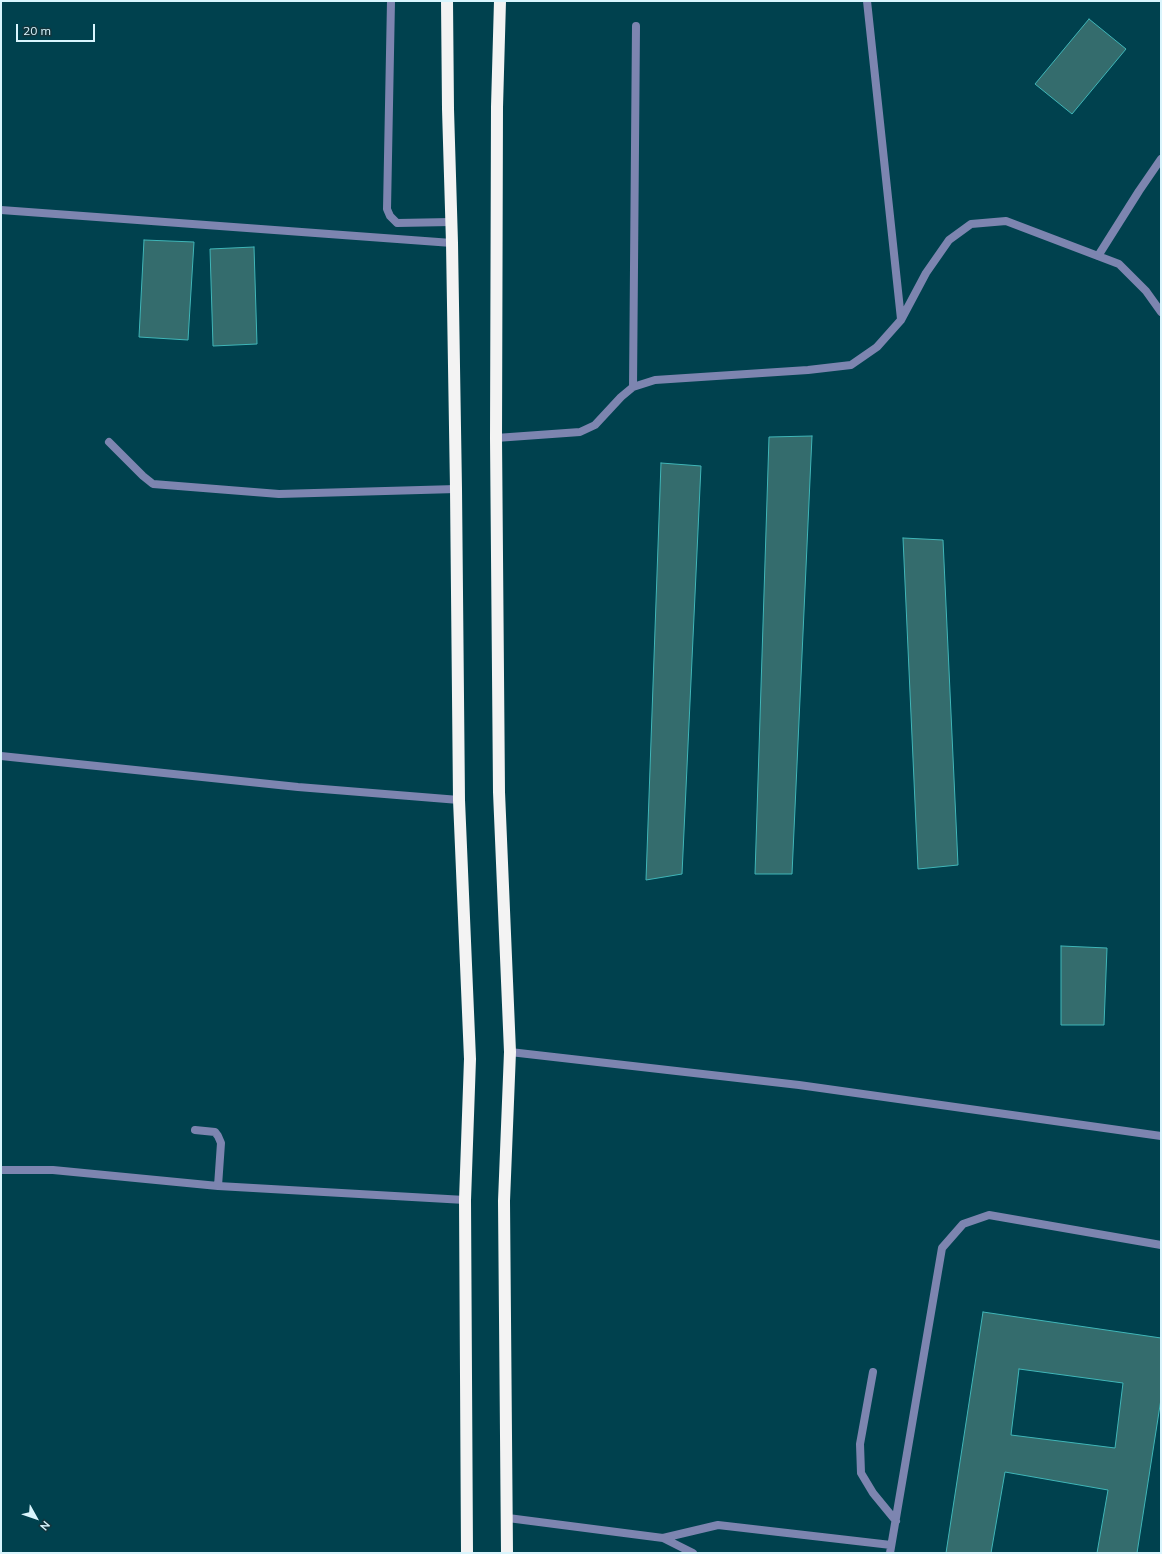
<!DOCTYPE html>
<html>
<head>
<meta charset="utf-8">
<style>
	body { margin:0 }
	#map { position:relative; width:1162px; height:1554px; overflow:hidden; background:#00414e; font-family:Mulish,sans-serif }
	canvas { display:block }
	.frame { position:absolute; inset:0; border:2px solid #d9f5fd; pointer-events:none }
	.north { position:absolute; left:16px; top:1498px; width:40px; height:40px; -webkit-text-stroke:3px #13353d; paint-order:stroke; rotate:130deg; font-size:11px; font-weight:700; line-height:16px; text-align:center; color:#d9f5fd }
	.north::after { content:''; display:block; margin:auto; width:14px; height:18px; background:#d9f5fd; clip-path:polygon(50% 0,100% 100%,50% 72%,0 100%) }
	.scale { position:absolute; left:16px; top:24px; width:79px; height:18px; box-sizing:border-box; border:2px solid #d9f5fd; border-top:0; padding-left:5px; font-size:12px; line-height:14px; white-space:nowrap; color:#d9f5fd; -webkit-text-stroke:3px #13353d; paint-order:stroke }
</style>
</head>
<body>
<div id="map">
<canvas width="1162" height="1554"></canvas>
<div class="frame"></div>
<div class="north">N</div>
<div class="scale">20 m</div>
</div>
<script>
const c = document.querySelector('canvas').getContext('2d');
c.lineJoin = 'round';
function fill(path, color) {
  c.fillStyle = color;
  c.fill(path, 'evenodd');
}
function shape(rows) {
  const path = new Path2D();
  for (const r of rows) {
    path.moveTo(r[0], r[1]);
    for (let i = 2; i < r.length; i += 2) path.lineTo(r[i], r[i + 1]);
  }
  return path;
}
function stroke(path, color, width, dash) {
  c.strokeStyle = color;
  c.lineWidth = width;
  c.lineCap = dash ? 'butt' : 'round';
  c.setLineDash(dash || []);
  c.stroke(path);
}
const building = shape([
	[1089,19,1126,49,1072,114,1035,84,1089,19],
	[144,240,194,242,188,340,139,337,144,240],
	[254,247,257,344,213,346,210,249,254,247],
	[812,436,792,874,755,874,769,437,812,436],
	[661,463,701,466,682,874,646,880,661,463],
	[903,538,943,540,958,865,918,869,903,538],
	[1061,946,1107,948,1104,1025,1061,1025,1061,946],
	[983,1312,1161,1338,1161,1399,1137,1553,1097,1553,1108,1490,1005,1472,991,1553,946,1553,983,1312],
	[1019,1369,1123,1383,1115,1448,1011,1435,1019,1369]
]);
fill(building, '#346c6d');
stroke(building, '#3fb6b8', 1);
stroke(shape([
	[391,1,387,209,390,216,397,223,451,222],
	[109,442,143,476,153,484,279,494,456,489],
	[195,1130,215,1132,218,1136,221,1143,218,1186],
	[1,1170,53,1170,218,1186,465,1200],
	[873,1372,860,1444,861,1473,873,1493,896,1521],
	[508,1518,663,1538,693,1553],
	[663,1538,718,1525,891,1545],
	[890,1553,942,1248,963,1224,989,1215,1161,1245]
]), '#7d85b0', 8);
stroke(shape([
	[867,1,901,319],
	[1,210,452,243],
	[1098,256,1139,191,1161,159],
	[633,387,636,26],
	[496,438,580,432,595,425,621,397,633,387,655,380,808,370,851,365,877,347,901,320,926,273,949,240,971,224,1006,221,1119,264,1146,291,1161,312],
	[1,756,298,787,459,800],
	[510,1052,799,1085,1161,1136]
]), '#7d85b0', 8);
stroke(shape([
	[447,1,448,109,452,243,456,489,459,800,470,1059,465,1200,467,1553],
	[500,1,497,107,496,438,499,792,510,1052,504,1201,507,1553]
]), '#f3f3f3', 12);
</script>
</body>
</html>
